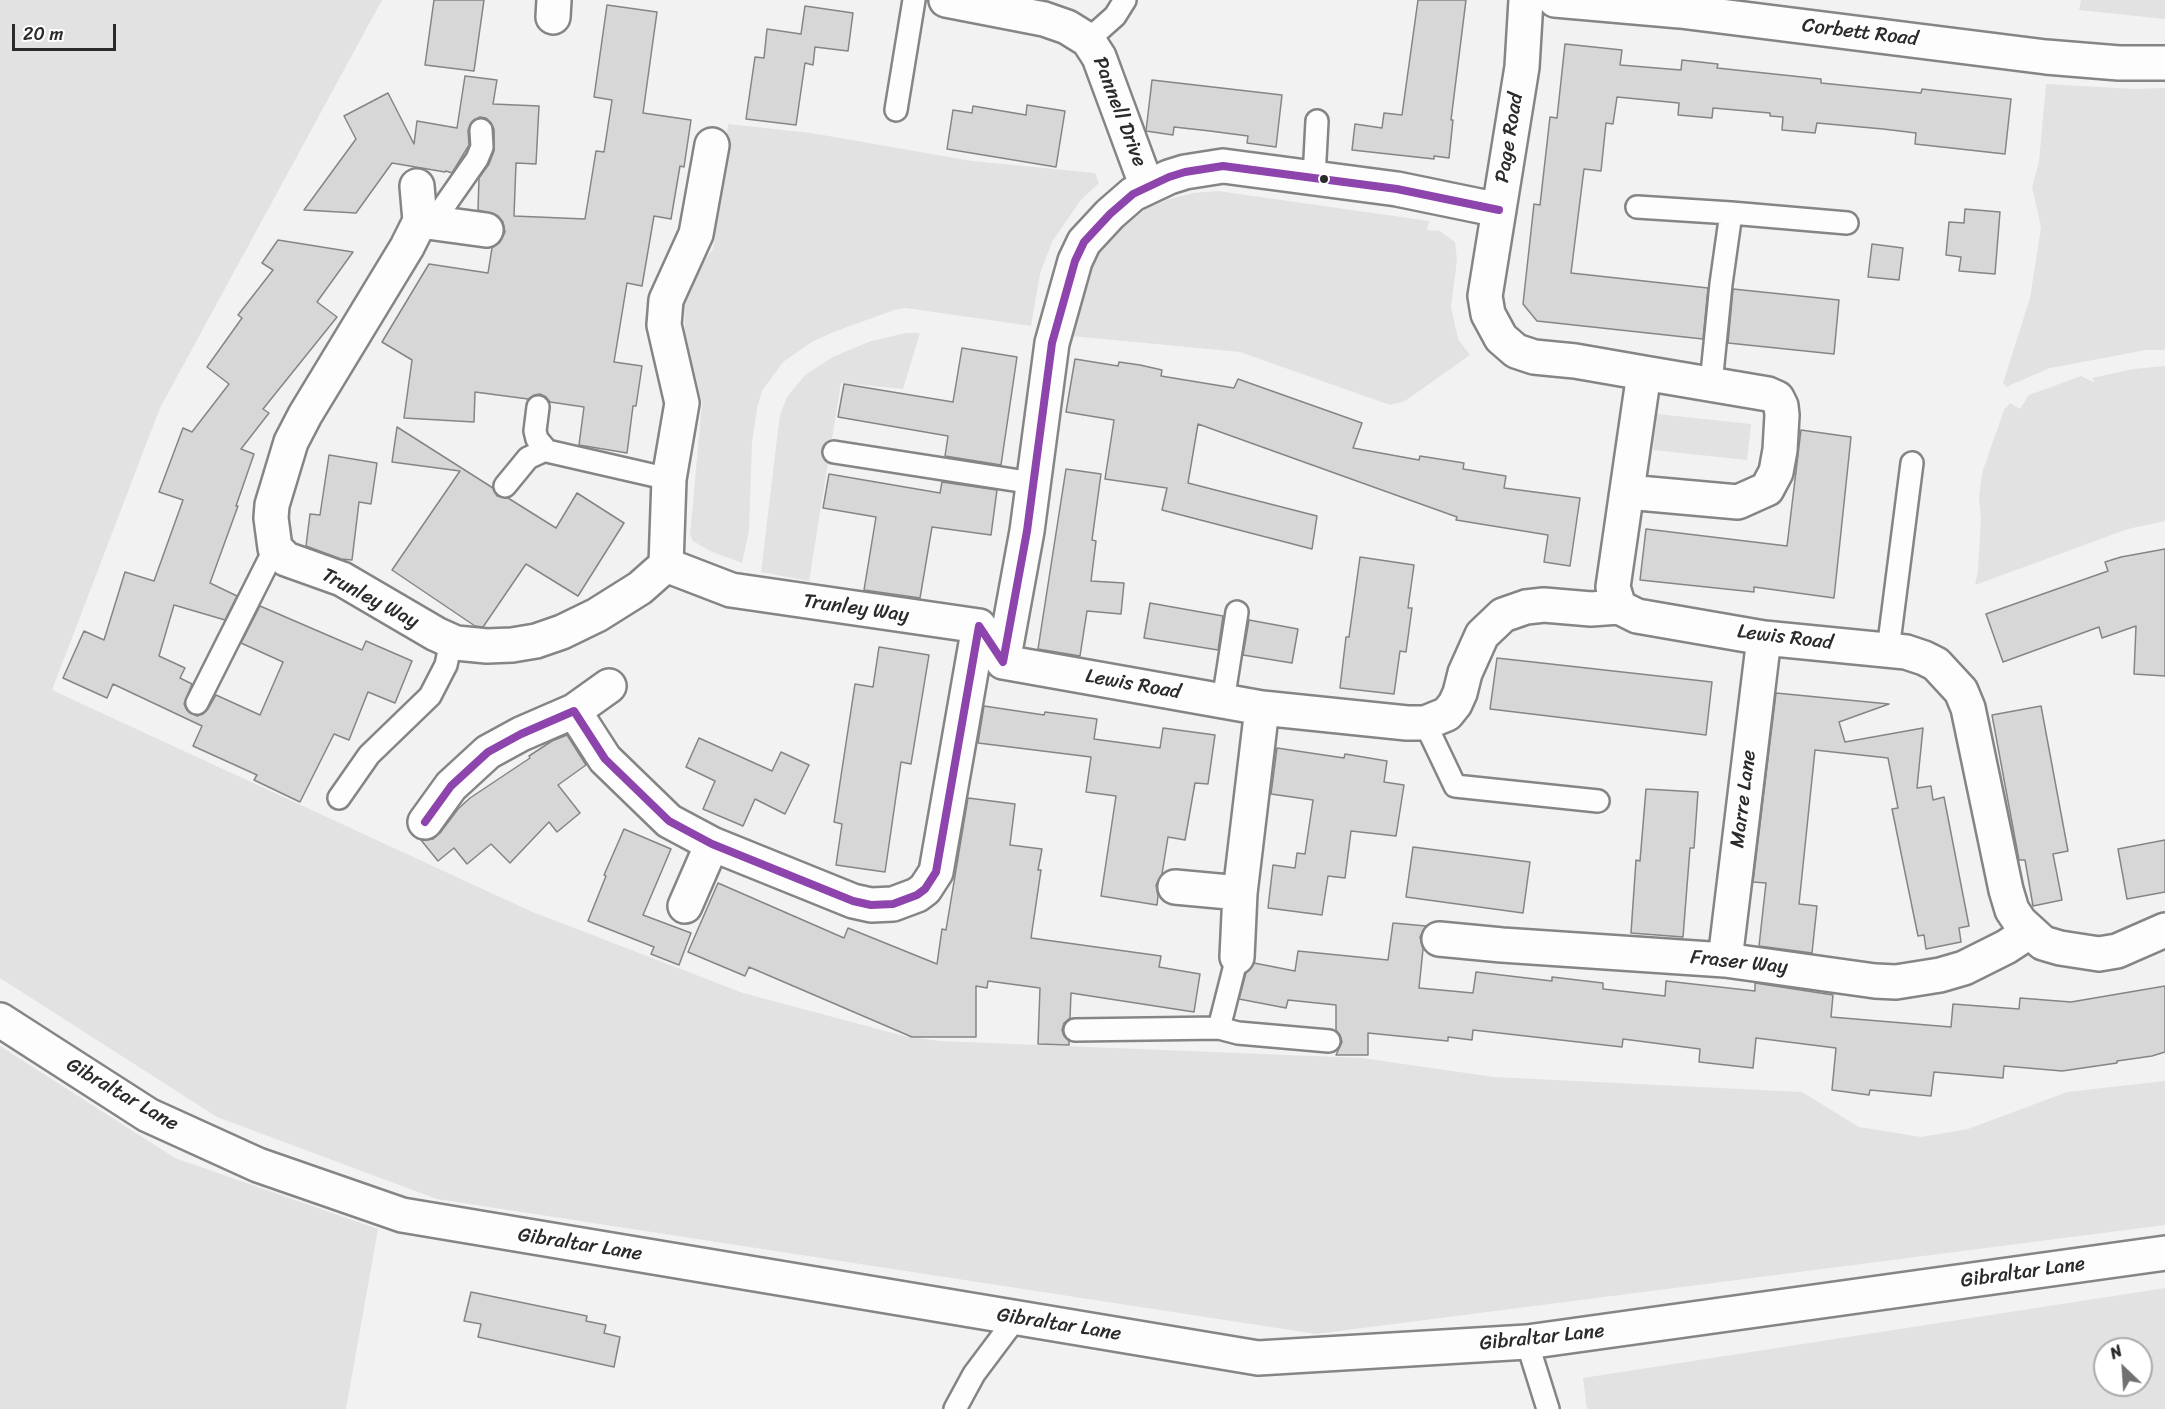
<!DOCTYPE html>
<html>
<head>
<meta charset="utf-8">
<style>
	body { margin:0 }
	#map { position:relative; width:2165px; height:1409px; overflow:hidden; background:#f2f2f2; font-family:Sriracha,sans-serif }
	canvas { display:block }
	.north { position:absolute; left:2093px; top:1337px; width:60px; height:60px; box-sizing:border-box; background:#fff; border:2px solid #aaa; border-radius:50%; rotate:335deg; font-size:16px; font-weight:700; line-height:24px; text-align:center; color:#2b2b2b }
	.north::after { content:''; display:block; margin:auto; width:21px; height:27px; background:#717171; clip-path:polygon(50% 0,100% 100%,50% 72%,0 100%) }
	.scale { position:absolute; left:12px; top:24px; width:104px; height:27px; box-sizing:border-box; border:3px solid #2b2b2b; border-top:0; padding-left:8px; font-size:18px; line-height:21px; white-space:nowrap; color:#2b2b2b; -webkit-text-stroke:4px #fff; paint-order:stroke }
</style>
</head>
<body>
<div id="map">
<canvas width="2165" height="1409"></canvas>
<div class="north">N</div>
<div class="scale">20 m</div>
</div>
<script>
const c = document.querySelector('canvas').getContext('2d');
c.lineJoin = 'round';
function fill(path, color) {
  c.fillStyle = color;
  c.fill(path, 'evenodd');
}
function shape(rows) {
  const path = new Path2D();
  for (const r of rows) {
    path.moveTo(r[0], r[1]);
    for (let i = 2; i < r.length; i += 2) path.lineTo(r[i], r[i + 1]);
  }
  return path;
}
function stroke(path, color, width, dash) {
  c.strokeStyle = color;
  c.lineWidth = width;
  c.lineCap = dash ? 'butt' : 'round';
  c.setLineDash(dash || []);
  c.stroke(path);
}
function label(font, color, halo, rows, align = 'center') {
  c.font = font + ' Sriracha,sans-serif';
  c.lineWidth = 4.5;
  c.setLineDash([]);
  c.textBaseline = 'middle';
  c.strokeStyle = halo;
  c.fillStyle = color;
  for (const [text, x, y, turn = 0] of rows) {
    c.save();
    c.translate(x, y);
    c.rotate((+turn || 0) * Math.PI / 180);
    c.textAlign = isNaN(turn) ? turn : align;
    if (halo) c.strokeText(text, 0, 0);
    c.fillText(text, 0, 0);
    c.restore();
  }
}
fill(shape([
	[0,0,382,0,160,408,52,690,530,911,743,993,904,1036,939,1041,1362,1058,1494,1077,1802,1092,1859,1127,1921,1137,1968,1129,2067,1092,2165,1081,2165,1225,1316,1334,437,1199,217,1117,0,978],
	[2081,0,2165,0,2165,19,2079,10],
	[2046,84,2134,89,2165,88,2165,350,2146,350,2050,368,2006,387,2003,383,2030,298,2041,227,2032,187,2039,162],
	[728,124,811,133,972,161,1095,173,1099,183,1080,201,1052,242,1040,274,1031,326,906,308,894,310,831,333,812,342,783,362,762,391,757,408,752,443,749,531,742,563,710,551,693,541,690,535,702,403,685,332,684,299,697,270,713,249],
	[1218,191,1429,221,1427,230,1440,231,1455,242,1457,260,1451,307,1458,339,1470,355,1405,401,1390,405,1240,352,1072,336,1086,277,1096,257,1110,239,1125,224,1146,209,1169,199,1193,193],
	[906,333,920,333,903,389,841,383,809,581,761,572,777,439,780,415,787,397,805,375,833,357,871,341],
	[2165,366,2165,521,2128,529,1975,585,1978,571,1981,519,1979,498,1982,473,2004,410,2010,403,2020,409,2029,395,2081,376,2095,383,2092,378,2133,369],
	[1657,414,1751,424,1747,460,1653,450],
	[0,1046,175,1158,378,1229,346,1409,0,1409],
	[2165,1288,2165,1409,1587,1409,1583,1378],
	[2105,1349,2141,1349,2141,1385,2105,1385]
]), '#e2e2e2');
const building = shape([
	[434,0,484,0,474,71,425,65,434,0],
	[1418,0,1466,0,1451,120,1453,120,1449,158,1434,156,1434,159,1352,150,1355,124,1382,128,1384,113,1402,115,1418,0],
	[607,5,657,12,643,113,691,120,684,167,680,166,671,219,654,216,642,286,627,283,614,362,642,366,636,406,633,406,627,453,579,445,584,407,550,402,546,397,540,394,534,395,528,399,475,392,474,422,404,418,412,360,382,342,429,264,488,273,492,248,500,242,505,232,503,222,498,216,478,210,479,178,489,164,494,151,494,129,491,123,486,118,480,117,474,120,468,130,469,145,452,173,446,171,445,172,392,163,356,213,304,210,356,139,344,116,388,93,414,144,417,121,457,128,465,76,497,80,493,104,539,106,536,164,516,163,514,216,585,219,596,151,604,152,612,100,594,97,607,5],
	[805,6,853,13,848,51,815,47,813,65,805,63,796,125,746,119,755,57,764,58,767,29,801,34,805,6],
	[1565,44,1622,50,1620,65,1681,70,1682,60,1718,64,1717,68,1821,79,1821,83,1921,93,1922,89,2011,99,2005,154,1915,144,1916,133,1883,129,1817,123,1815,133,1782,130,1783,117,1770,116,1770,113,1713,108,1712,118,1678,115,1679,103,1617,97,1613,124,1606,123,1601,171,1584,169,1571,273,1708,288,1703,339,1537,321,1523,304,1534,204,1540,205,1550,117,1557,118,1565,44],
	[1152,80,1282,95,1276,147,1247,143,1248,136,1210,131,1174,127,1173,135,1146,131,1152,80],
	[1027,105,1065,111,1056,167,947,149,953,110,972,113,973,106,1026,115,1027,105],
	[1965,209,2000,212,1995,274,1959,271,1961,257,1946,255,1949,222,1964,223,1965,209],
	[278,240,353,252,317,302,337,317,263,409,269,413,241,449,254,454,236,506,238,506,210,583,237,596,225,620,174,605,159,656,185,668,180,678,192,684,184,704,187,710,197,716,203,714,208,709,216,695,260,715,283,662,241,643,260,606,362,650,366,641,412,661,395,703,368,692,349,740,334,734,300,802,254,780,257,775,193,746,202,726,113,684,107,698,63,678,84,631,104,640,125,572,154,581,183,500,159,492,183,428,192,432,229,384,207,367,242,318,238,315,273,270,262,263,278,240],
	[1872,244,1903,248,1899,280,1868,277,1872,244],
	[1733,289,1839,300,1834,354,1728,343,1733,289],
	[962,348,1017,357,1001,465,945,456,948,436,838,417,844,384,953,402,962,348],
	[1075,359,1118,366,1119,362,1140,365,1162,370,1161,376,1234,388,1238,379,1362,423,1353,448,1419,460,1420,456,1464,463,1463,469,1506,476,1504,488,1580,498,1570,566,1544,562,1548,535,1456,520,1457,517,1198,424,1188,483,1317,516,1312,549,1162,510,1167,488,1105,479,1114,420,1066,412,1075,359],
	[397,427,493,488,497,496,508,498,556,528,577,493,624,523,578,596,526,564,483,627,475,626,392,570,460,471,392,462,397,427],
	[1801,430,1851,437,1834,598,1754,587,1754,592,1640,580,1646,529,1787,546,1801,430],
	[329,455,377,463,371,504,359,502,352,560,341,559,306,546,310,514,320,515,329,455],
	[1066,469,1101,474,1092,540,1096,541,1091,581,1124,583,1121,614,1087,611,1080,656,1038,649,1066,469],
	[829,474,940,493,942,482,997,490,991,535,932,527,920,598,864,590,876,517,823,508,829,474],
	[2165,549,2165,676,2134,674,2136,626,2102,638,2099,627,2003,662,1986,614,2108,571,2105,562,2121,557,2165,549],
	[1360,557,1414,565,1408,608,1412,608,1406,652,1400,651,1394,694,1340,688,1346,637,1349,637,1360,557],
	[1150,603,1223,616,1218,650,1144,638,1150,603],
	[1249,620,1298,629,1292,663,1243,655,1249,620],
	[879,647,929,655,911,764,901,762,885,872,836,865,842,824,834,822,855,684,873,687,879,647],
	[1497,658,1712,682,1706,735,1490,709,1497,658],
	[1776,693,1889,704,1839,722,1845,742,1923,728,1917,788,1931,786,1933,800,1944,797,1969,926,1959,928,1961,942,1926,949,1924,935,1918,936,1892,809,1898,808,1888,758,1815,750,1799,904,1817,906,1812,953,1759,946,1766,883,1753,882,1776,693],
	[984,706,1044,715,1045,712,1097,719,1094,739,1160,748,1163,728,1215,735,1208,784,1195,783,1185,840,1168,837,1162,874,1156,885,1158,896,1157,905,1101,896,1116,796,1086,792,1091,757,978,743,984,706],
	[2041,706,2068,851,2053,854,2062,900,2033,906,2025,860,2019,860,1992,715,2041,706],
	[567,735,586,765,558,785,580,813,557,832,549,822,510,863,491,844,467,864,454,848,438,861,421,840,433,839,440,833,458,809,470,798,530,758,529,756,552,741,567,735],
	[699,738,772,771,781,752,809,765,785,814,755,799,743,826,703,809,715,781,686,767,699,738],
	[1277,748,1344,758,1345,754,1387,761,1384,782,1404,785,1396,836,1351,831,1345,878,1328,876,1322,915,1268,908,1273,865,1295,868,1297,853,1305,854,1313,800,1271,794,1277,748],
	[1646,789,1698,792,1694,848,1690,848,1683,937,1631,933,1636,860,1640,861,1646,789],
	[968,798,1015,804,1010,845,1042,849,1038,870,1041,870,1031,938,1161,956,1159,967,1200,974,1194,1012,1071,993,1070,1018,1064,1023,1062,1030,1064,1036,1069,1041,1069,1045,1038,1044,1040,988,988,981,987,988,976,986,976,1037,912,1037,749,967,745,976,688,952,718,883,844,938,848,928,937,964,942,929,946,930,968,798],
	[624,829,671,849,643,915,691,933,679,965,651,954,654,947,588,921,606,876,604,875,624,829],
	[2165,840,2165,892,2127,899,2118,849,2165,840],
	[1413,847,1530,862,1523,913,1406,897,1413,847],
	[1393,923,1426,926,1420,937,1423,949,1419,988,1473,993,1476,972,1552,981,1552,977,1603,983,1603,989,1665,996,1666,981,1755,991,1755,983,1833,995,1831,1017,1951,1027,1953,1004,2019,1009,2020,998,2071,1002,2165,986,2165,1052,2152,1056,2117,1061,2117,1063,2062,1071,2004,1066,2003,1078,1934,1072,1931,1096,1870,1090,1869,1095,1832,1090,1836,1048,1756,1038,1753,1068,1699,1062,1700,1049,1623,1039,1622,1047,1473,1030,1472,1040,1448,1037,1448,1041,1368,1033,1368,1055,1336,1055,1342,1042,1340,1035,1336,1030,1336,1005,1288,1000,1286,1008,1239,999,1246,973,1254,963,1295,971,1298,951,1388,960,1393,923],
	[471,1292,587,1316,586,1321,606,1325,604,1333,620,1337,614,1367,478,1337,481,1324,464,1321,471,1292]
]);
fill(building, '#d7d7d7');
stroke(building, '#858585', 1.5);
const service = shape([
	[1088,40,1115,16,1125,0],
	[896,110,914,0],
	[1314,178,1317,121],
	[1637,207,1731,213,1721,284,1711,384],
	[1731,213,1847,223],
	[433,222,477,159,482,147,481,130],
	[538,407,535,431,537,439,547,451,669,479],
	[834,452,1033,483],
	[505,486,528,458,543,451,548,451],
	[1888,650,1912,463],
	[1223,701,1237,612],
	[197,703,275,548],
	[1425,723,1455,786,1598,801],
	[339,798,369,755,430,696,446,665,451,641],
	[1219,1028,1237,957],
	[1075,1030,1219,1028,1238,1033,1329,1041],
	[1527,1342,1548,1409],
	[955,1409,974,1374,1016,1318]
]);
const minor = shape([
	[946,0,1044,19,1067,27,1088,40,1099,57,1147,187],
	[1526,0,1522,67,1485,296,1488,314,1501,338,1516,351,1534,357,1575,361,1644,373,1613,587,1619,607],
	[1555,0,1680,11,2046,57,2119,63,2165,63],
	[553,17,554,0],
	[417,186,420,221,407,247,305,415,291,442,272,505,271,518,275,548,286,559,342,579,436,634,456,643,487,646,512,645,536,641,562,632,597,615,640,588,666,565,669,479,682,403,664,325,666,300,696,234,712,145],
	[420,221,486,230],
	[1627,492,1738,502,1767,489,1776,472,1780,450,1782,415,1781,406,1777,398,1768,394,1644,373],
	[666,565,731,590,979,626],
	[1003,662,1262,708,1407,723,1425,723,1447,714,1455,704,1460,693,1465,673,1482,635,1503,615,1526,607,1544,605,1591,609,1619,607,1637,616,1764,638,1906,652,1924,658,1936,664,1961,691,1968,708,2006,890,2012,910,2020,922,2043,943,2060,948,2099,954,2117,951,2165,930],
	[574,711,609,686],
	[425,822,451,786,488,752,521,734,574,711,605,759,669,821,712,844,853,901,871,905,893,904,917,895,925,889,936,872,979,626,1003,662,1027,531,1052,343,1075,261,1084,242,1110,214,1133,194,1169,177,1185,172,1223,166,1397,189,1499,210],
	[1175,887,1240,893],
	[685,906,712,844],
	[1439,939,1502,945,1725,960,1875,981,1896,982,1940,975,1964,968,2006,947,2029,932],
	[1237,957,1240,893,1262,708],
	[1725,960,1764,638],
	[0,1020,148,1115,258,1165,402,1215,1258,1358,1527,1342,2165,1253]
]);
stroke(service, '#858585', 26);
stroke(minor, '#858585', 38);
stroke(service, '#fdfdfd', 21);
stroke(minor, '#fdfdfd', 33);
stroke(shape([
	[425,822,451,786,488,752,521,734,574,711,605,759,669,821,712,844,853,901,871,905,893,904,917,895,925,889,936,872,979,626,1003,662,1027,531,1052,343,1075,261,1084,242,1110,214,1133,194,1169,177,1185,172,1223,166,1397,189,1499,210]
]), '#8e44ad', 8);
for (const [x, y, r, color] of [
	[1324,179,5,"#2b2b2b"]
]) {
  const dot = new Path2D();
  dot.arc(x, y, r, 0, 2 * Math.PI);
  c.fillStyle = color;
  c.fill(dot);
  stroke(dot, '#fff', 2);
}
label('20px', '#2b2b2b', '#fff', [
	["Corbett Road",1860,33,7],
	["Pannell Drive",1119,112,69],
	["Page Road",1510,138,-81],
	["Trunley Way",370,599,28],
	["Trunley Way",856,609,8],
	["Lewis Road",1785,638,7],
	["Lewis Road",1133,685,10],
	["Marre Lane",1744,799,-83],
	["Fraser Way",1739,963,6],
	["Gibraltar Lane",122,1095,30],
	["Gibraltar Lane",580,1245,9],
	["Gibraltar Lane",2023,1273,-8],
	["Gibraltar Lane",1059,1325,9],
	["Gibraltar Lane",1542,1338,-6]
]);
</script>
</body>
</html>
